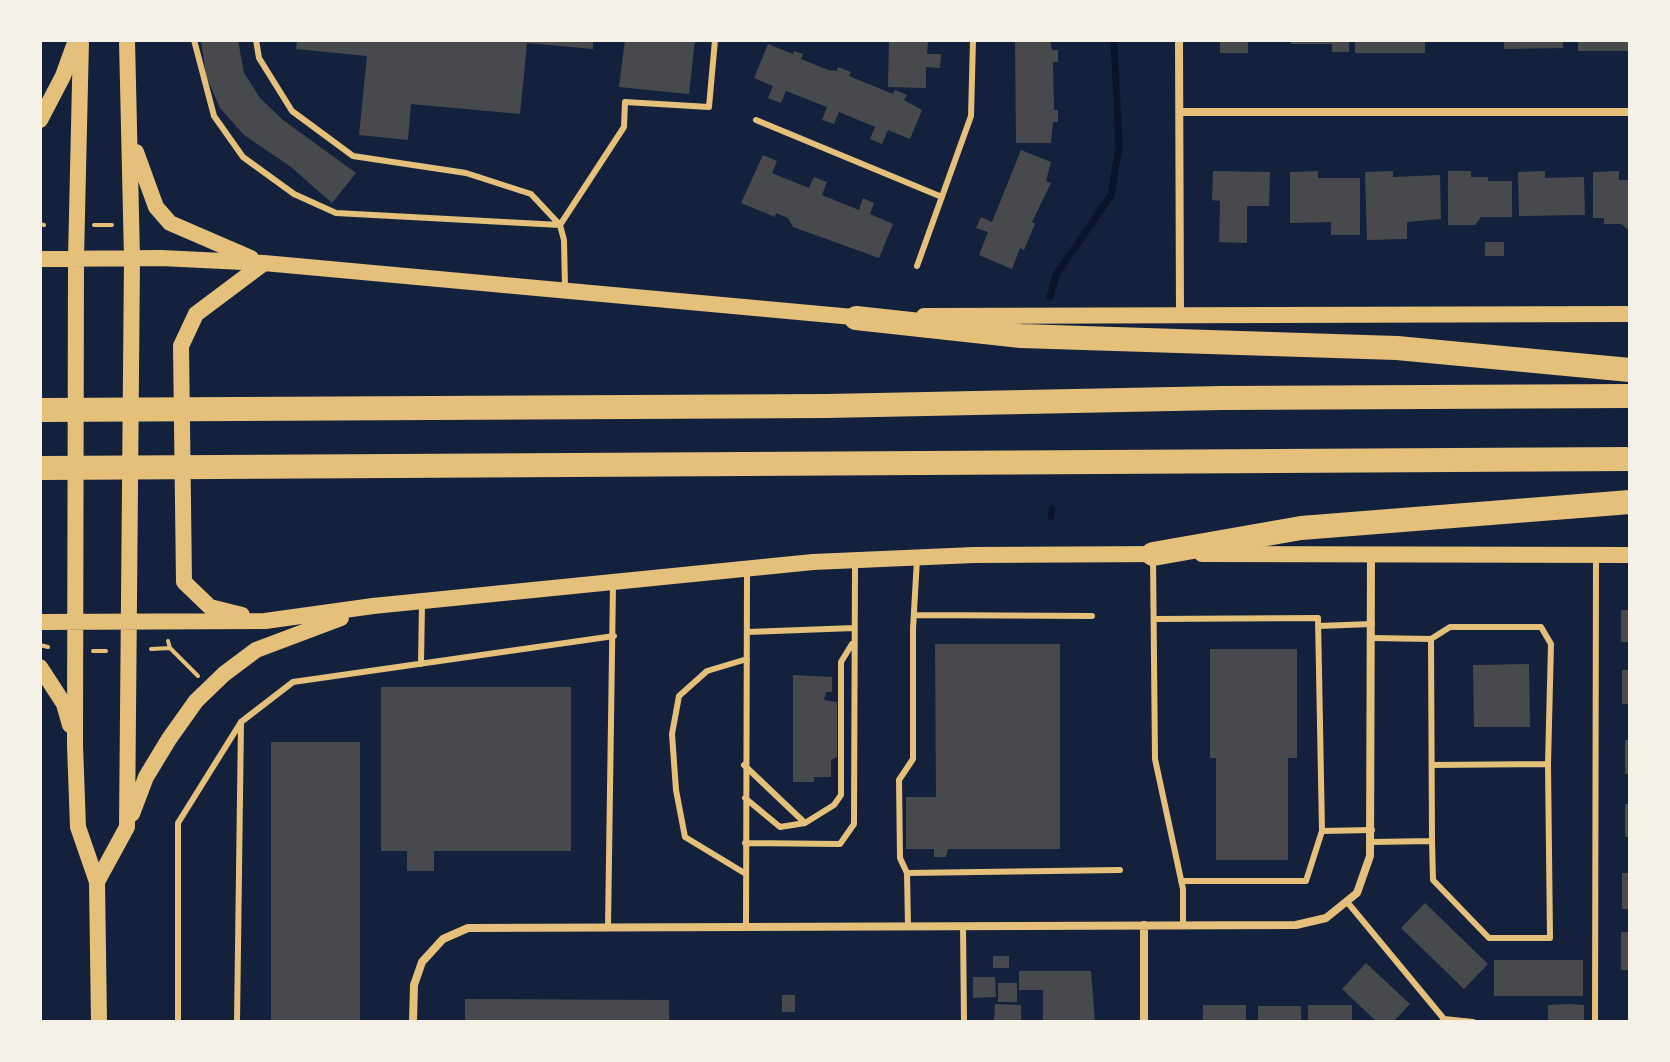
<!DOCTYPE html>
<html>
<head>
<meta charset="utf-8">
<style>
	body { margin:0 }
	#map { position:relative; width:1670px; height:1062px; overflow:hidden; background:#14213d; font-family:Raleway,sans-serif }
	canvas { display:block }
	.frame { position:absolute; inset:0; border:42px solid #f6f1e7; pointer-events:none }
</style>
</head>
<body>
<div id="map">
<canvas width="1670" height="1062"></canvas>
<div class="frame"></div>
</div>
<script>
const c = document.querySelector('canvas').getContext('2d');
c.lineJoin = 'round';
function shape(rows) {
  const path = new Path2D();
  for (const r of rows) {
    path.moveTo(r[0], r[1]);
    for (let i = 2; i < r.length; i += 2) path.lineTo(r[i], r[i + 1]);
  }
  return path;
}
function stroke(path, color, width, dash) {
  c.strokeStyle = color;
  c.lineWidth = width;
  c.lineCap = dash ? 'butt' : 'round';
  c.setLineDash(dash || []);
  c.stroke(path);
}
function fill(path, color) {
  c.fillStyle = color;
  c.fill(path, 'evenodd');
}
stroke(shape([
	[1050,297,1056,275,1111,195,1119,147,1114,40],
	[1051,517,1052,509]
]), '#0b132b', 7);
fill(shape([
	[201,40,238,40,244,73,260,98,283,120,356,173,332,203,291,167,244,135,220,108,206,76],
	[297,40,593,40,593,49,527,43,520,114,411,104,408,140,359,135,367,56,296,49],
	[625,40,695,40,689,94,619,87],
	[889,40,928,40,927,54,941,54,940,68,926,67,926,88,888,87],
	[1015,40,1050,40,1052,50,1058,50,1058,62,1053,62,1054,110,1058,110,1058,122,1053,122,1051,143,1016,143],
	[1220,40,1248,40,1248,53,1220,53],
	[1291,40,1349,40,1349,52,1332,52,1332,44,1291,44],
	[1355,40,1425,40,1425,53,1355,53],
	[1504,40,1563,40,1563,48,1504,49],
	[1578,40,1630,40,1630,51,1578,51],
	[768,44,793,54,794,51,803,54,801,59,828,70,837,71,838,67,851,72,849,76,893,94,895,90,907,95,904,100,922,110,910,139,888,130,882,144,870,139,875,127,839,112,834,124,822,120,827,107,786,91,781,103,768,98,773,86,754,78],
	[1021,150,1051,162,1046,181,1051,183,1032,222,1035,224,1024,250,1020,248,1012,269,979,255,988,232,976,228,981,217,992,222],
	[763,155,777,161,772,173,809,188,814,177,827,182,822,195,859,210,863,198,874,203,870,214,893,224,879,258,793,227,788,218,776,213,775,217,741,203],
	[1213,171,1270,172,1269,206,1247,206,1247,243,1219,242,1220,201,1212,200],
	[1318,171,1318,178,1360,178,1360,235,1331,235,1331,222,1290,223,1290,172],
	[1393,171,1393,177,1440,175,1441,219,1407,222,1407,239,1367,240,1365,172],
	[1448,171,1471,171,1471,177,1488,177,1488,181,1512,181,1512,217,1481,217,1475,225,1448,225],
	[1545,171,1545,178,1584,177,1585,215,1519,216,1518,172],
	[1619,171,1619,180,1630,180,1630,231,1621,224,1604,224,1604,218,1593,218,1593,172],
	[1485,242,1504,242,1504,256,1485,256],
	[1621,610,1630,610,1630,642,1621,642],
	[935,644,1060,644,1060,849,948,849,946,857,934,857,934,849,906,849,906,797,936,797],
	[1210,649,1297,649,1297,758,1288,758,1288,860,1216,860,1216,758,1210,758],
	[1529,664,1530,727,1474,727,1473,665],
	[1622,670,1630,670,1630,704,1622,704],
	[793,675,832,677,832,692,826,692,824,700,837,702,837,757,831,760,831,777,814,777,814,782,793,782],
	[381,687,571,687,571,851,434,851,434,871,407,871,407,851,381,851],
	[1625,740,1630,740,1630,774,1625,774],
	[271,742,360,742,360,1022,271,1022],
	[1625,804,1630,804,1630,837,1625,837],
	[1622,873,1630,873,1630,909,1622,909],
	[1425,903,1488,964,1464,989,1401,928],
	[1621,932,1630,932,1630,970,1621,970],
	[993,956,1009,956,1009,968,993,968],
	[1494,960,1583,960,1583,996,1494,996],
	[1366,963,1410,1004,1393,1022,1377,1022,1342,989],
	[1019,971,1091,971,1095,1022,1043,1022,1043,990,1019,990],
	[973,977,995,977,996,997,973,998],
	[998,983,1017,983,1017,1002,998,1002],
	[782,995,795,995,795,1012,782,1012],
	[465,999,669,1000,669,1022,465,1022],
	[995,1004,1021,1005,1021,1022,994,1022],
	[1570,1004,1584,1005,1584,1022,1548,1022,1548,1005],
	[1203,1005,1246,1005,1246,1022,1203,1022],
	[1308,1005,1352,1005,1352,1022,1308,1022],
	[1258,1006,1301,1006,1301,1022,1258,1022]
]), '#48494c');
stroke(shape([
	[40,224,44,225],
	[94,225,112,225],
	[168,641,170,648,198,676],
	[40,645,48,647],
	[151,649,170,648],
	[93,651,106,651]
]), '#e5c07b', 4);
stroke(shape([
	[194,40,214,116,243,157,294,194,336,213,560,225,564,240,565,287],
	[256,40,259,58,292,111,353,156,466,173,531,194,560,225,624,127,625,102,709,107,715,40],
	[756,120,942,197],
	[917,266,971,116,973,40],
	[1153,557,1155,759,1183,889,1183,925],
	[916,615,1092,616],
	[1154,619,1318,618,1322,831,1306,881,1181,881],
	[1318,626,1372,624],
	[748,632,854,628],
	[1372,638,1431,639,1432,841,1372,842],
	[1431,639,1450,627,1541,627,1551,644,1548,764,1432,765],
	[421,664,422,603],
	[744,765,805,823],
	[745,798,780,827,805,823,834,805,841,795,841,662,852,644],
	[1322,831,1372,830],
	[1432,841,1433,880,1489,938,1550,938,1548,764],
	[745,843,840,844,854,824,855,564],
	[907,873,1120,870],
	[746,874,685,837,676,790,672,734,679,696,707,671,747,659],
	[1348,903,1444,1019,1442,1022],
	[908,926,907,873,900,858,899,780,913,759,913,629,917,559],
	[963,926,964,1022],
	[608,927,613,585],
	[746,927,747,572],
	[1444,1019,1473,1022],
	[178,1022,178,823,241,722,293,682,614,636],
	[237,1022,241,722],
	[1595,1022,1596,558]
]), '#e5c07b', 6);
stroke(shape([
	[1179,40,1180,313],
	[1180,112,1630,112],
	[413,1022,414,985,422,962,443,939,468,928,1296,925,1326,918,1357,893,1370,856,1371,554],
	[1144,1022,1144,925]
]), '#e5c07b', 8);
stroke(shape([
	[81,40,76,258,75,745,78,827,97,882,99,1022],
	[40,120,63,76,76,40],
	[136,152,156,207,170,223,251,258],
	[40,259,161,258,264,263,864,318],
	[924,316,1630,314],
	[1202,554,1630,555],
	[242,615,210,607,184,582,181,346,196,314,264,263],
	[40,622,265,621,373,606,813,562,974,555,1163,554],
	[40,667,64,704,70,725],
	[132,814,146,777,169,739,196,701,224,674,256,650,341,618],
	[97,882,127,827,132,258,127,40]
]), '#e5c07b', 16);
stroke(shape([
	[856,318,1021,336,1397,348,1630,370],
	[40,410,827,406,1222,398,1630,396],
	[40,468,1630,459],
	[1153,554,1301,528,1630,502]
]), '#e5c07b', 24);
</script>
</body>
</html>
